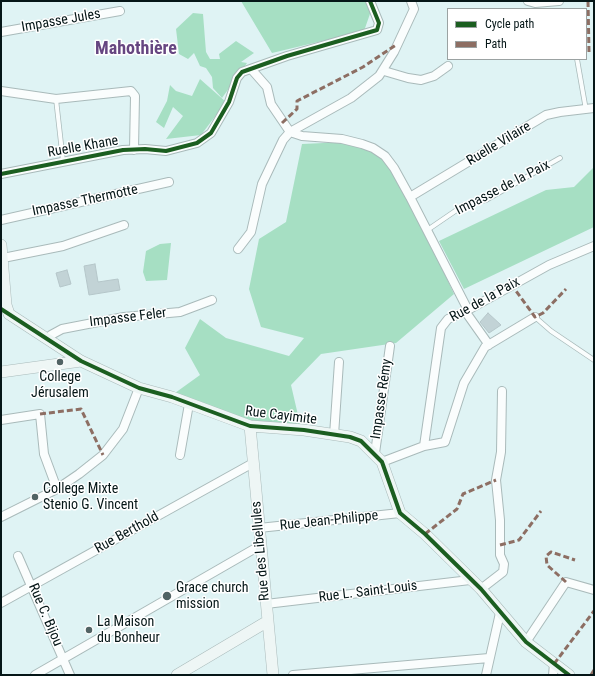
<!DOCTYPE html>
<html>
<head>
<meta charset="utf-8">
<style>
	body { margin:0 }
	#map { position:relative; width:595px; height:676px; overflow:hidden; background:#dff3f4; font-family:"Roboto Condensed",sans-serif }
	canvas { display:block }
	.frame { position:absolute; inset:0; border:2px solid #051617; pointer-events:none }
	.legend { position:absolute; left:447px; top:8px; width:140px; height:52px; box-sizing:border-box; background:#fff; border:1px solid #9ba2a2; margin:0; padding:5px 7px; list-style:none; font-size:12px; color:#051617 }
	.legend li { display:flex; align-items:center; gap:8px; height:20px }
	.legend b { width:20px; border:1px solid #9ba2a2 }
</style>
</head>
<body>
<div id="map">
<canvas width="595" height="676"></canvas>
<div class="frame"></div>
<ul class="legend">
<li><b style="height:5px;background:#1b5e20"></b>Cycle path</li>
<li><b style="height:5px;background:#8d6e63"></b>Path</li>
</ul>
</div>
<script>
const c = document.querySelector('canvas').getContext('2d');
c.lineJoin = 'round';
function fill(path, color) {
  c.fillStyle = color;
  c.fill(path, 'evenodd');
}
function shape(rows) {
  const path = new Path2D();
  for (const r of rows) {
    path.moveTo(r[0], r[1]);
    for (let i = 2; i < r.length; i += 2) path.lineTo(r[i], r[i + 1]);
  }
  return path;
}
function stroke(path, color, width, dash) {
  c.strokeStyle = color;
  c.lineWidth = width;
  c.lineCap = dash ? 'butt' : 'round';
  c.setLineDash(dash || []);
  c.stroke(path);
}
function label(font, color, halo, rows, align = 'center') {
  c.font = font + ' "Roboto Condensed",sans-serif';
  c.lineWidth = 3;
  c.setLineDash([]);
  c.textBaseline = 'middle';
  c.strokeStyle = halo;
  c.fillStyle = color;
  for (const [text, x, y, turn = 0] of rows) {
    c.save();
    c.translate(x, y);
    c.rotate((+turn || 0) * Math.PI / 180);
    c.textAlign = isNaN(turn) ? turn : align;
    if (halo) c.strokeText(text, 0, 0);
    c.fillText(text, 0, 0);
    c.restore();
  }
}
fill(shape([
	[241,1,365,1,371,11,364,31,272,53],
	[193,13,203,14,206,52,210,59,220,59,219,54,236,41,254,53,241,62,247,63,222,98,213,88,212,77,206,68,200,66,194,53,188,59,179,54,176,29],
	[200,79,226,102,201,135,166,139,183,116,173,107,164,128,156,122,167,101,170,85,176,91,192,96],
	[345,142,389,154,454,294,396,343,321,354,291,385,301,428,255,422,175,393,200,375,185,348,200,319,226,338,289,356,304,338,261,327,249,289,259,239,286,222,302,144],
	[594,167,594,227,464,289,439,241,546,190,574,187],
	[171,243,167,280,146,281,143,272,146,251,160,244]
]), '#a6dfc3');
const building = shape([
	[95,264,98,282,118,279,120,290,89,295,84,266,95,264],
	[67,270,71,284,60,287,56,273,67,270],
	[488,313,501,325,489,333,480,322,488,313]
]);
fill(building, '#c2d3d6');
stroke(building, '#b5c6c9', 1);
const lane = shape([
	[577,59,586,110],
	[56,99,63,161],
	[426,231,464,205,486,200,560,158],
	[535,317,551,331,594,360]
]);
const street = shape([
	[528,1,535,3,559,1],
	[1,32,120,11],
	[252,70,267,87,271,104,290,132,302,136,342,139,362,144,373,148,385,156,394,168,410,197,468,310],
	[384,71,408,78,421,80,434,76,448,66],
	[1,91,56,99,131,91,135,96,134,150],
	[1,174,123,150,145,149,166,151,197,143,211,133,229,102,237,78,242,72,287,56,377,30,379,23,370,1],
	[410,197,546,115,560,112,594,108],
	[1,220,169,182],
	[238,249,251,232,262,184,283,140,290,132,351,98,379,76,394,52,414,9,411,1],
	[3,258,63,246,124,225],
	[465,311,489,345],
	[47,339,51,335,62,329,124,317,180,312,212,300],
	[1,420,40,414,44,454,57,489],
	[334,435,339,362],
	[424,446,445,442,464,383,485,347,535,317],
	[375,453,390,346],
	[180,455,189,404],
	[382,462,424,446,441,328,448,319,468,310,549,265,594,246],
	[1,517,57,489,79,474,103,455,123,429,139,388],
	[259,528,400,513],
	[18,556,70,675],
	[481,589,503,572,504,564,500,555,500,520,496,480,501,452,502,391],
	[1,603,253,463],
	[266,604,470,580],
	[526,642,566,582,594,590],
	[35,675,261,545],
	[293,675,489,658],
	[486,675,500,613],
	[553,675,554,664]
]);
const secondary = shape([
	[1,245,6,305,9,314,81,361,139,388,172,397,250,426,304,430,350,437,361,441,382,462,400,513,425,534,481,589,526,642,569,675],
	[1,372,81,361],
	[250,426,273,675],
	[177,675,268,621]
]);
stroke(lane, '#a9baba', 5.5);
stroke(street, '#a9baba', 10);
stroke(secondary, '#a9baba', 12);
stroke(lane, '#fafdfd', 4);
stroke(street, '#fafdfd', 8);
stroke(secondary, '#eef6f5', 11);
stroke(shape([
	[588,1,589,52],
	[282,123,297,109,297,101,363,67,396,45],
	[511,284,535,317,543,313,566,289],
	[40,414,81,409,103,455],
	[425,534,457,509,463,494,496,480],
	[500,545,519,540,541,511],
	[566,582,547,565,546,556,551,552,575,560],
	[554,664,594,611],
	[591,675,594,670]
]), '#8d6e63', 3, [6, 3]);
stroke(shape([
	[1,174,123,150,145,149,166,151,197,143,211,133,229,102,237,78,242,72,287,56,377,30,379,23,370,1],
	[1,309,81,361,139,388,172,397,250,426,304,430,350,437,361,441,382,462,400,513,425,534,481,589,526,642,569,675]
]), '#1b5e20', 4);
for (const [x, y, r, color] of [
	[60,362,4,"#516364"],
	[35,497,4,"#516364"],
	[167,596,5,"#516364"],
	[89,630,4,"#516364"]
]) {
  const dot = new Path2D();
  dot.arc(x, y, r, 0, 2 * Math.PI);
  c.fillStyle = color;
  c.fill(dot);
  stroke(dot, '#fff', 1.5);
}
label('14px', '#051617', '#fff', [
	["Impasse Jules",61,21,-10],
	["Ruelle Vilaire",499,144,-31],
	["Ruelle Khane",83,147,-10],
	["Impasse de la Paix",503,188,-27],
	["Impasse Thermotte",85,201,-12],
	["Rue de la Paix",485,300,-29],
	["Impasse Feler",128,318,-7],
	["Impasse Rémy",382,399,-82],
	["Rue Cayimite",281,416,7],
	["Rue Jean-Philippe",329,521,-6],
	["Rue Berthold",127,533,-29],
	["Rue des Libellules",261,551,-95],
	["Rue L. Saint-Louis",368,592,-7],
	["Rue C. Bijou",45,615,67]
]);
label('14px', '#051617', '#fff', [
	["College",60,377,"center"],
	["Jérusalem",60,393,"center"],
	["College Mixte",43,489],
	["Stenio G. Vincent",43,505],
	["Grace church",176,588],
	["mission",176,604],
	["La Maison",97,622],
	["du Bonheur",97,638]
], 'left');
label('bold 18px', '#664681', '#fff', [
	["Mahothière",136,49]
]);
</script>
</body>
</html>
